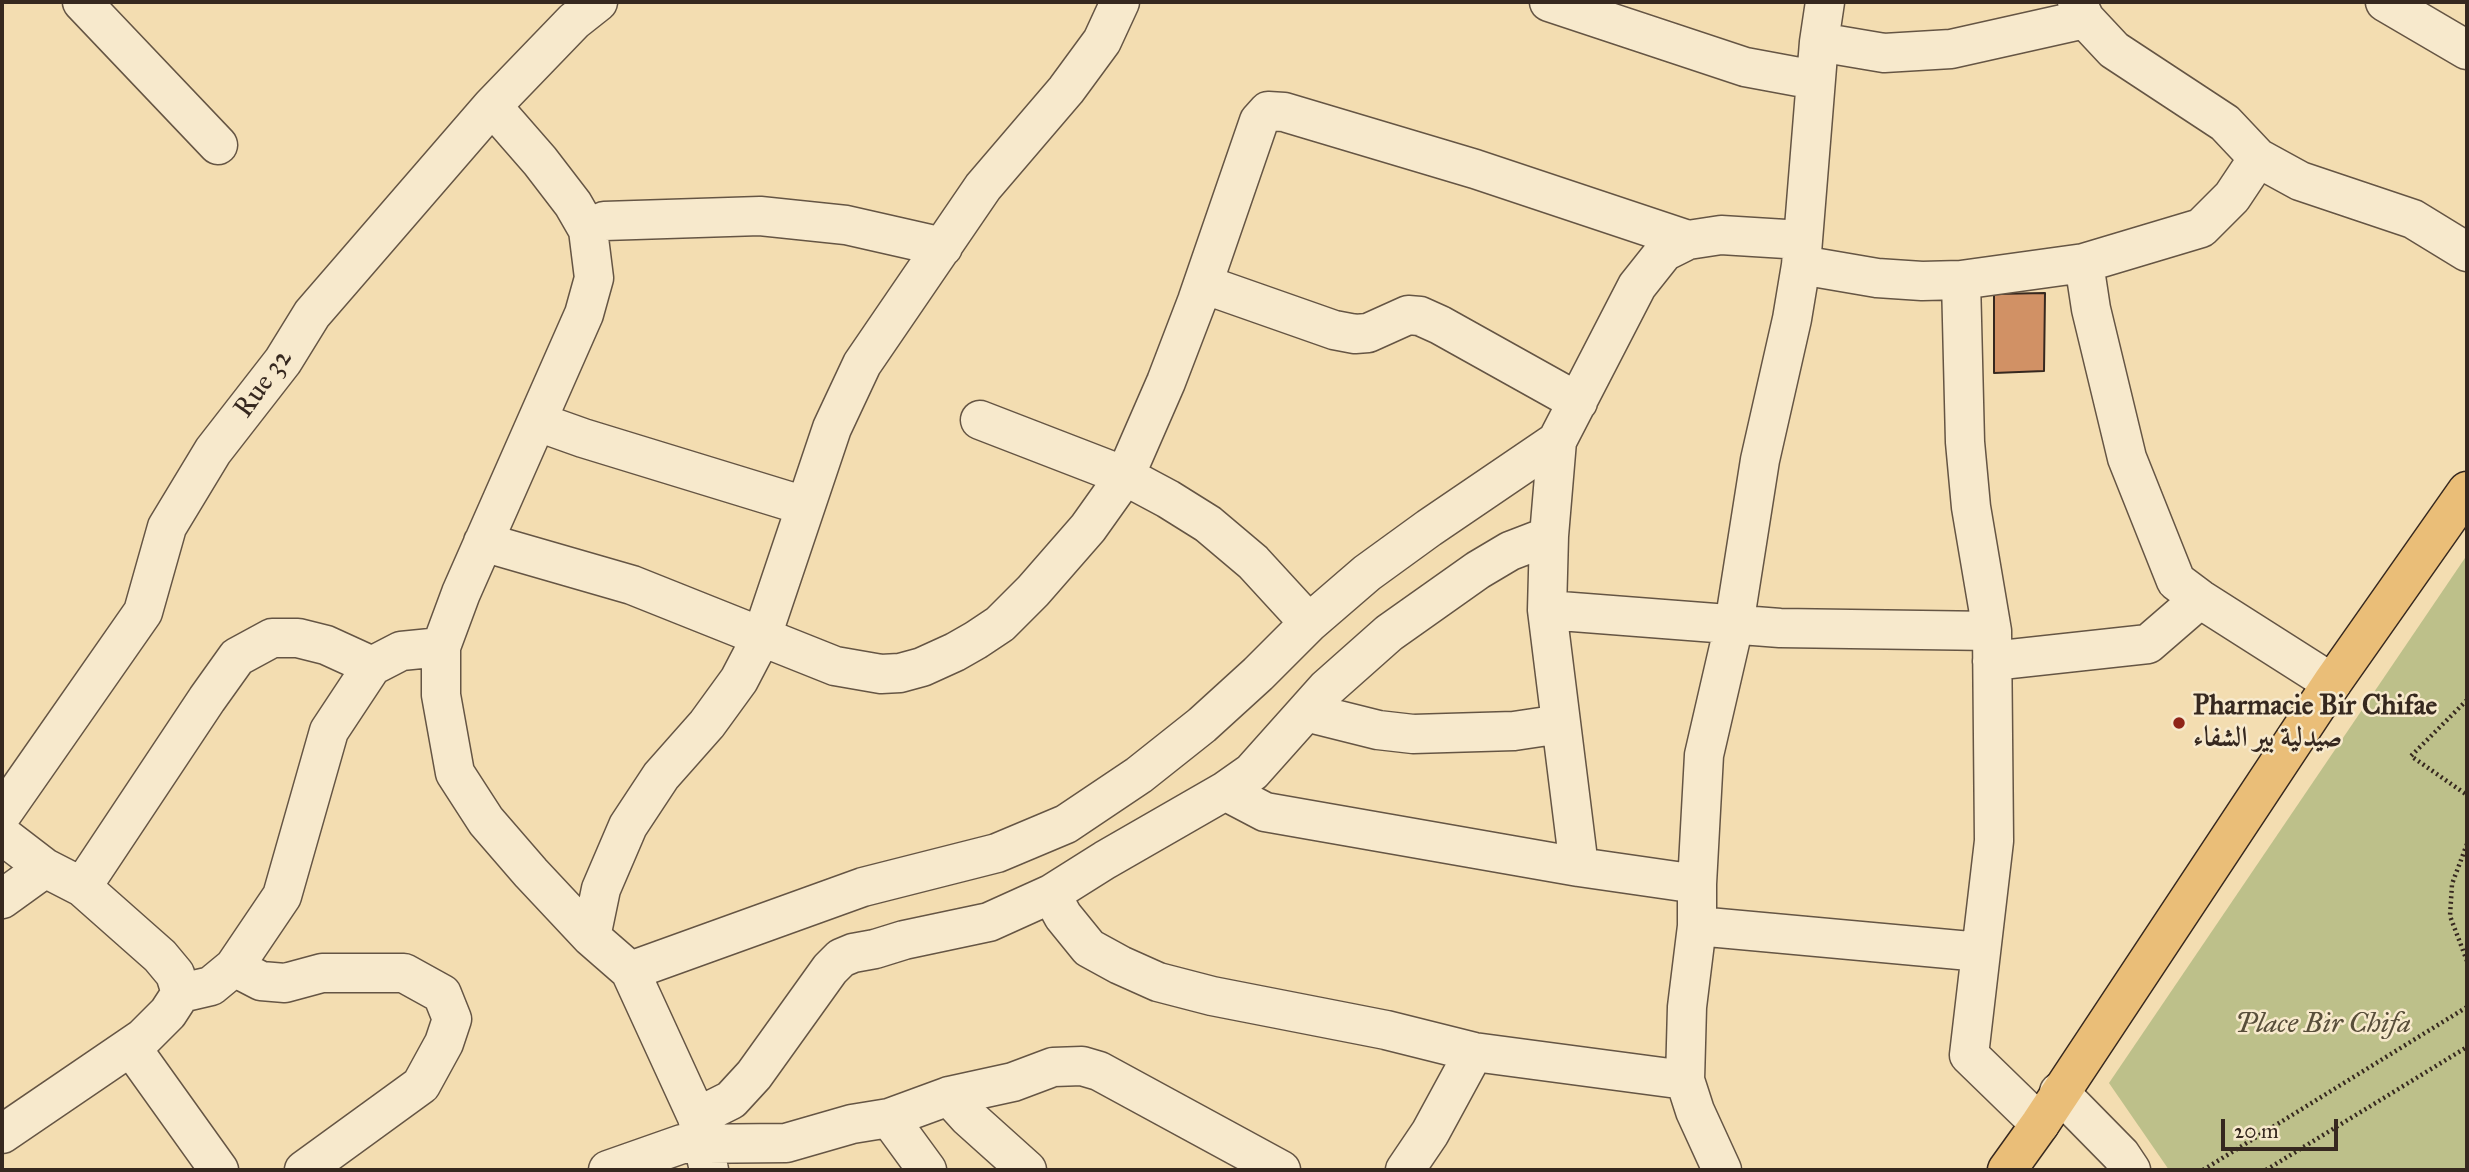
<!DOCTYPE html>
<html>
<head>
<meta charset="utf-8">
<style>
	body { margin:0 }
	#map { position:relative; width:2469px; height:1172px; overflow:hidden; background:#f3ddb1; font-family:"IM FELL Great Primer",serif }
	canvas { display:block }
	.frame { position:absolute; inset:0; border:4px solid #36281f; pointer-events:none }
	.scale { position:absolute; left:2221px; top:1119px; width:117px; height:32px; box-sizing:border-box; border:4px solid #36281f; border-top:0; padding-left:9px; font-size:21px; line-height:24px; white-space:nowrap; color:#36281f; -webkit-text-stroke:5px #f7e9cc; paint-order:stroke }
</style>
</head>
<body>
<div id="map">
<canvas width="2469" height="1172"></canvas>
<div class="frame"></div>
<div class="scale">20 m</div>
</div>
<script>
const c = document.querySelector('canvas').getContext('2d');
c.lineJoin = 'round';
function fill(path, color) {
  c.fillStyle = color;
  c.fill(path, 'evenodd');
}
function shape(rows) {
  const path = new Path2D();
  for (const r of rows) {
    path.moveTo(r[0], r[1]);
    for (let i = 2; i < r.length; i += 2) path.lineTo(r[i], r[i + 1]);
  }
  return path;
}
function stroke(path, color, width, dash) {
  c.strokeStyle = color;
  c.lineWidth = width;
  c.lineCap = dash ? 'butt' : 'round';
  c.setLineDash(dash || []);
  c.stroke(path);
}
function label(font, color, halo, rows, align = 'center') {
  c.font = font + ' "IM FELL Great Primer",Amiri,serif';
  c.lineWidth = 5;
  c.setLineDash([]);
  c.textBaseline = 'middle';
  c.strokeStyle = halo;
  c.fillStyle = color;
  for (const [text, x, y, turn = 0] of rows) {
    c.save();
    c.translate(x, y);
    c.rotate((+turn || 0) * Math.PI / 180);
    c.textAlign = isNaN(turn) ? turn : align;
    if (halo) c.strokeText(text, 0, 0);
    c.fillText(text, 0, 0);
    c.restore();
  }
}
fill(shape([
	[2467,555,2467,1170,2169,1170,2109,1083]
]), '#bdc08a');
const building = shape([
	[2045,293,2044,371,1994,373,1994,294,2045,293]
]);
fill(building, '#d19165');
stroke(building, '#36281f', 2);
const minor = shape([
	[82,2,218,145],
	[1549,2,1745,67,1815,80],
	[2077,2,2085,19,2114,50,2225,123,2258,158],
	[2385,2,2467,50],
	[1819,42,1884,53,1951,49,2085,19],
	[492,106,540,161,573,204,588,230,594,278,584,314,461,593,441,647,441,695,455,773,486,821,531,873,591,937,630,971,697,1117,709,1170],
	[588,230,604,221,760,216,846,225,943,247],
	[2084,263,2091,309,2127,458,2176,581,2200,599,2332,683],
	[1801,265,1877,278,1922,281,1961,280,2084,263,2201,228,2232,197,2258,158,2300,181,2413,219,2467,252],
	[1961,280,1965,442,1971,507,1992,631,1994,841,1969,1055,2040,1124],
	[1203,284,1334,330,1355,334,1368,333,1408,315,1420,316,1440,325,1578,402],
	[980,420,1125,476,1168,499,1208,524,1253,562,1309,623],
	[538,422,583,438,805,506],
	[483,542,632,585,835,666,881,674,900,673,922,667,955,652,976,640,1000,624,1033,591,1088,528,1125,476,1166,382,1197,301,1259,121,1268,111,1284,112,1475,169,1688,240],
	[1547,610,1780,628,1992,631],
	[1992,661,2148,644,2200,599],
	[1306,712,1378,730,1413,734,1514,731,1561,724],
	[1225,791,1265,812,1579,867,1697,884],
	[2,814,143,612,167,527,213,451,283,361,312,314,492,106,574,21,598,2],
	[2,835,45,868,82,887,160,956,175,974,181,993,168,1013,143,1038,2,1134],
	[1579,867,1547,610,1549,536,1557,441,1637,286,1664,252,1688,240,1721,235,1802,240],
	[82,887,207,699,237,657,272,638,298,638,326,645,372,666],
	[1051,894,1063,916,1089,948,1120,965,1158,982,1212,996,1386,1030,1474,1052,1685,1080],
	[2,899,45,868],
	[1697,926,1981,952],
	[591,937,601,889,628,826,661,776,707,724,739,680,762,636,832,428,862,364,983,187,1066,90,1102,41,1120,2],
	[234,967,261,981,285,983,322,973,404,973,442,994,452,1019,444,1043,421,1085,304,1170],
	[630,971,863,887,997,853,1066,824,1139,775,1202,725,1258,674,1309,623,1367,573,1429,528,1557,441],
	[181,993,211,986,234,967,282,896,329,731,372,666,401,651,441,647],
	[131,1047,219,1170],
	[2059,1092,2121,1155,2131,1170],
	[949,1096,968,1117,1027,1170],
	[697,1117,731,1100,754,1075,830,969,841,958,853,953,875,949,904,940,989,922,1051,894,1105,860,1225,791,1252,772,1327,688,1389,633,1478,570,1510,551,1549,536],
	[889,1118,927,1170],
	[608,1170,682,1144,786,1143,852,1124,889,1118,949,1096,1013,1082,1053,1067,1082,1066,1099,1071,1281,1170],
	[1405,1170,1430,1133,1474,1052],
	[1722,1170,1695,1111,1685,1080,1687,1007,1697,926,1697,884,1704,755,1734,625,1760,460,1792,319,1801,265,1819,42,1825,2]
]);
const major = shape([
	[2007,1170,2040,1124,2332,683,2467,491]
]);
stroke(minor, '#655544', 41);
stroke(major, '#36281f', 41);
stroke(shape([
	[2467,700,2411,756,2467,795],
	[2467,844,2452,884,2450,916,2467,961],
	[2203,1170,2467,1007],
	[2266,1170,2467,1047]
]), '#36281f', 4.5, [2, 3.5]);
stroke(minor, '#f7e9cc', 38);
stroke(major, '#eabe78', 38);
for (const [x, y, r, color] of [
	[2179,723,7,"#8f2418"]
]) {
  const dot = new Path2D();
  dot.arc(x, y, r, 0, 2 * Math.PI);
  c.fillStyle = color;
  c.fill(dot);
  stroke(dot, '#f7e9cc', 2.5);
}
label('28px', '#36281f', '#f7e9cc', [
	["Rue 32",264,384,-54]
]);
label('bold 28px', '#36281f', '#f7e9cc', [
	["Pharmacie Bir Chifae",2193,707],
	["صيدلية بير الشفاء",2193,739]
], 'left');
label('italic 28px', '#584e3a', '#f7e9cc', [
	["Place Bir Chifa",2323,1025]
]);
</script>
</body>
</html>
